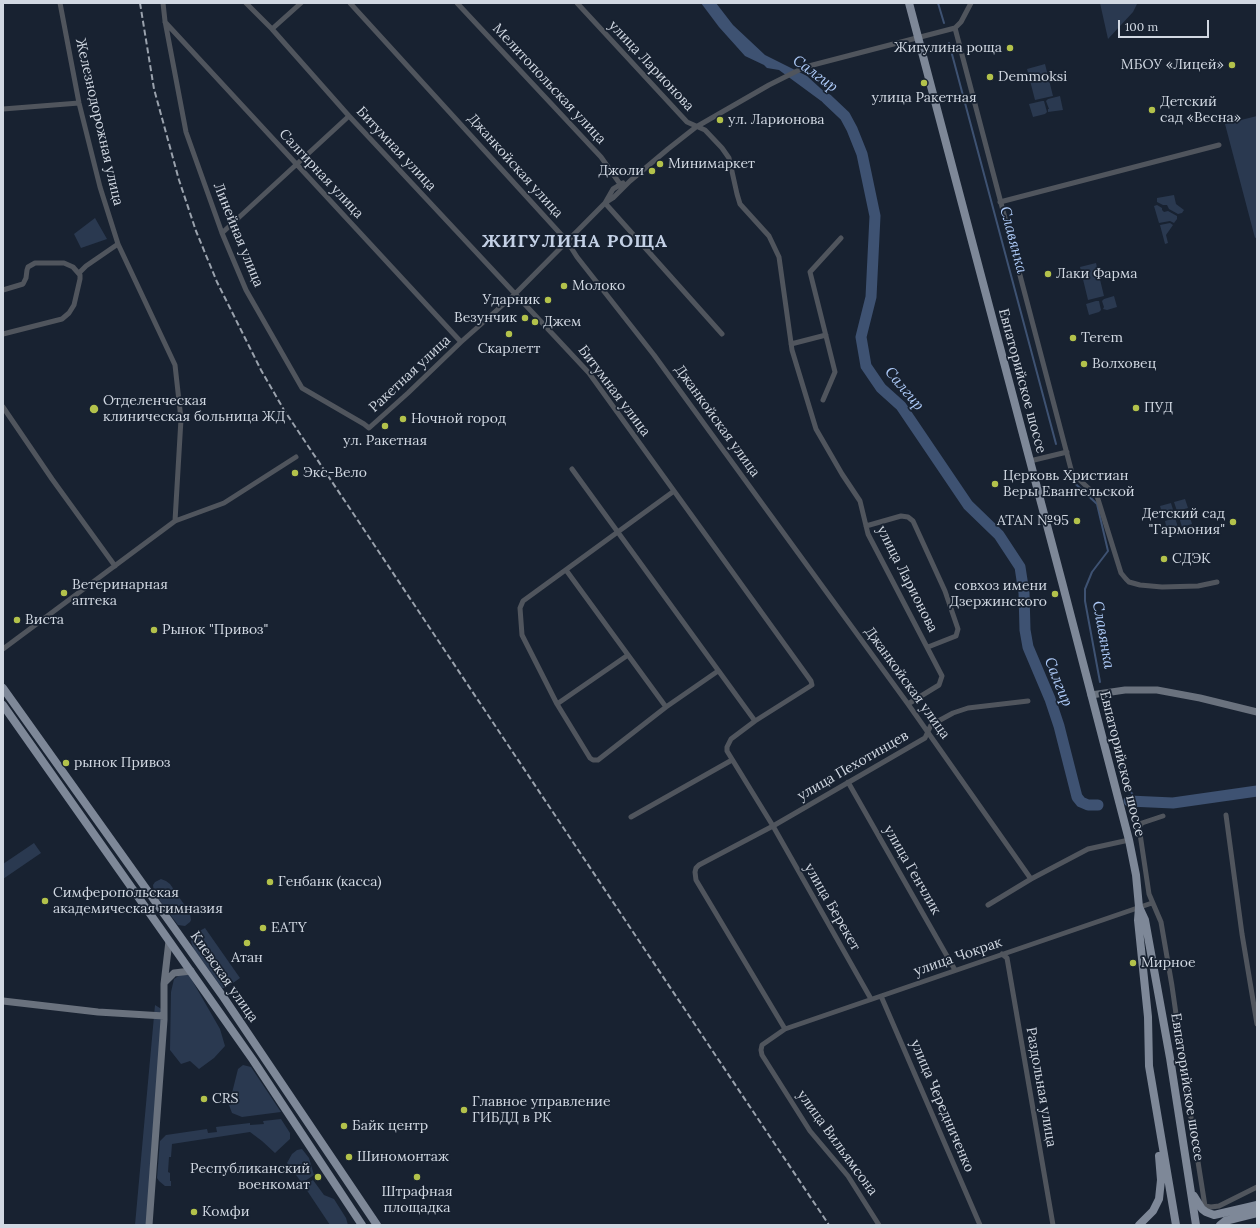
<!DOCTYPE html>
<html>
<head>
<meta charset="utf-8">
<style>
	body { margin:0 }
	#map { position:relative; width:1260px; height:1228px; overflow:hidden; background:#182231; font-family:Lora,serif }
	canvas { display:block }
	.frame { position:absolute; inset:0; border:4px solid #d1d8e2; pointer-events:none }
	.scale { position:absolute; left:1118px; top:20px; width:91px; height:18px; box-sizing:border-box; border:2px solid #d1d8e2; border-top:0; padding-left:5px; font-size:12px; line-height:14px; white-space:nowrap; color:#d1d8e2; -webkit-text-stroke:3px #182231; paint-order:stroke }
</style>
</head>
<body>
<div id="map">
<canvas width="1260" height="1228"></canvas>
<div class="frame"></div>
<div class="scale">100 m</div>
</div>
<script>
const c = document.querySelector('canvas').getContext('2d');
c.lineJoin = 'round';
function fill(path, color) {
  c.fillStyle = color;
  c.fill(path, 'evenodd');
}
function shape(rows) {
  const path = new Path2D();
  for (const r of rows) {
    path.moveTo(r[0], r[1]);
    for (let i = 2; i < r.length; i += 2) path.lineTo(r[i], r[i + 1]);
  }
  return path;
}
function stroke(path, color, width, dash) {
  c.strokeStyle = color;
  c.lineWidth = width;
  c.lineCap = dash ? 'butt' : 'round';
  c.setLineDash(dash || []);
  c.stroke(path);
}
function label(font, color, halo, rows, align = 'center') {
  c.font = font + ' Lora,serif';
  c.lineWidth = 3.5;
  c.setLineDash([]);
  c.textBaseline = 'middle';
  c.strokeStyle = halo;
  c.fillStyle = color;
  for (const [text, x, y, turn = 0] of rows) {
    c.save();
    c.translate(x, y);
    c.rotate((+turn || 0) * Math.PI / 180);
    c.textAlign = isNaN(turn) ? turn : align;
    if (halo) c.strokeText(text, 0, 0);
    c.fillText(text, 0, 0);
    c.restore();
  }
}
fill(shape([
	[1100,3,1137,3,1137,4,1133,12,1108,39],
	[1045,64,1053,96,1035,100,1027,69],
	[1060,96,1063,110,1048,112,1048,109,1049,109,1046,101,1048,99],
	[1042,101,1044,101,1047,112,1045,114,1033,117,1029,104],
	[1257,116,1257,237,1255,238,1225,124],
	[1174,195,1176,204,1184,210,1182,213,1178,214,1169,209,1167,205,1163,205,1157,202,1157,198],
	[1157,205,1162,208,1162,210,1164,212,1168,211,1177,216,1177,219,1174,223,1170,221,1159,223,1154,206],
	[95,218,107,239,81,248,74,234],
	[1170,223,1173,225,1166,235,1168,243,1165,244,1160,225],
	[1096,263,1104,296,1088,300,1080,267],
	[1114,296,1117,307,1107,310,1103,309,1104,307,1102,301,1104,299],
	[1096,301,1099,301,1101,310,1099,312,1089,315,1086,304],
	[1185,499,1188,508,1177,511,1174,502],
	[1171,503,1174,513,1163,516,1160,506],
	[1189,514,1192,524,1182,527,1179,517],
	[1175,518,1178,527,1167,530,1165,521],
	[34,843,41,853,3,879,3,864],
	[161,879,166,881,170,884,190,913,191,920,190,922,185,926,178,925,154,893,153,885,155,882],
	[205,928,240,978,226,988,222,988,193,948,191,941,192,935],
	[180,975,189,975,220,1029,225,1046,214,1058,199,1069,190,1061,181,1064,170,1050,171,992,174,979],
	[155,1005,163,1010,147,1225,135,1225],
	[243,1065,251,1067,281,1112,242,1117,232,1113,229,1105,238,1069],
	[281,1119,290,1133,290,1139,275,1153,262,1141,250,1132,172,1144,171,1157,169,1157,168,1172,170,1173,170,1181,171,1181,171,1186,165,1186,159,1181,157,1178,160,1141,166,1135,207,1129,208,1133,217,1132,216,1127,250,1123,250,1125,264,1124,263,1121],
	[302,1149,309,1158,314,1175,302,1183,287,1163,292,1154,297,1150],
	[313,1180,324,1195,334,1199,346,1218,348,1225,330,1225,304,1186]
]), '#2a3950');
fill(shape([
	[701,3,716,3,733,25,765,55,807,76,842,108,832,109,779,70,767,68,764,65,745,56,719,27]
]), '#3e5272');
stroke(shape([
	[938,3,944,23],
	[949,43,1056,444],
	[1063,470,1066,475,1097,504,1108,551,1092,572,1085,589,1085,601,1100,682],
	[1105,703,1127,786,1137,801]
]), '#3e5272', 2);
stroke(shape([
	[827,99,845,116,852,129,862,154,875,216,871,297,861,337,866,366,881,388,901,406,968,505,999,535,1020,567,1024,593,1025,630,1028,647,1050,699,1059,726,1077,797,1081,802,1088,805,1098,805],
	[1129,801,1173,803,1257,791]
]), '#3e5272', 11);
stroke(shape([
	[60,3,79,103,100,187,118,244,175,365,181,419,175,521],
	[163,3,165,21,186,132,222,233,246,290,302,388,364,424,369,428,408,393,461,342,515,294,605,203,613,198,630,181,668,149,696,127,769,85,805,67,955,28,961,22,971,3],
	[246,3,272,29,349,116,589,373,811,681,812,685,755,721,731,739,727,747,727,751,773,826,871,999],
	[350,3,567,241,577,257,654,355,908,704,1031,879],
	[457,3,601,157,620,184],
	[577,3,687,122,705,130,722,148,729,158,737,194,740,204,769,236,779,257,792,350,816,429,842,474,860,501,868,534,942,676,939,685,908,704],
	[165,22,461,342],
	[955,28,1072,473,1097,496,1121,573,1126,579,1129,582,1140,585,1162,587,1198,586,1217,582],
	[272,29,301,3],
	[3,109,79,103],
	[1000,202,1219,145],
	[605,203,722,334],
	[605,203,613,189,623,183],
	[222,233,349,116],
	[79,273,86,266,118,244],
	[3,290,23,284,26,278,27,270,28,267,35,263,64,263,73,267,80,275,80,279,74,305,69,313,62,319,3,334],
	[791,344,826,335],
	[823,400,835,372,810,272,841,238],
	[3,407,52,479,115,566],
	[1030,461,1067,452],
	[572,469,755,721],
	[674,491,523,601,520,608,522,635,557,704,590,758,593,760,598,760,666,707,718,671],
	[866,526,901,516,908,517,913,521,945,591,958,629,956,636,928,647],
	[566,570,666,707],
	[3,649,175,521,224,503,296,457],
	[557,704,628,655],
	[848,782,955,970],
	[1226,815,1242,934,1257,1024],
	[1163,816,1142,823,1139,827,1149,894,1161,922,1172,986,1189,1105,1205,1206,1211,1207,1219,1206,1257,1187],
	[631,817,732,760],
	[988,905,1031,879,1088,849,1129,840],
	[1002,954,1007,958,1053,1225],
	[881,996,980,1225],
	[785,1029,696,880,695,872,696,868,699,865,773,826,925,738,931,725,953,713,968,708,1028,701],
	[879,1225,848,1176,810,1131,762,1055,761,1050,762,1045,785,1029,1152,903]
]), '#50555d', 5);
stroke(shape([
	[1091,695,1125,690,1157,690,1200,698,1257,712],
	[165,982,174,973,191,971],
	[3,1001,98,1012,164,1016],
	[149,1225,164,1020,164,984,169,941]
]), '#6a727e', 7);
stroke(shape([
	[909,3,1062,582,1129,840,1136,875,1139,907,1138,920,1148,1017,1149,1066,1176,1225],
	[3,688,224,998,377,1225],
	[3,705,253,1060,362,1225],
	[1139,907,1145,920,1170,1058,1196,1225],
	[1194,1196,1202,1209,1206,1212,1214,1215,1257,1205],
	[1139,1225,1153,1211,1159,1199,1161,1180,1159,1156],
	[1220,1225,1225,1221,1257,1213]
]), '#7e8898', 8);
stroke(shape([
	[140,3,154,89,179,180,196,231,217,282,261,370,284,410,829,1225]
]), '#9aa2ad', 2, [6, 3]);
for (const [x, y, r, color] of [
	[1010,48,4,"#b3c24b"],
	[1232,65,4,"#b3c24b"],
	[990,77,4,"#b3c24b"],
	[924,83,4,"#b3c24b"],
	[1152,110,4,"#b3c24b"],
	[720,120,4,"#b3c24b"],
	[660,164,4,"#b3c24b"],
	[652,171,4,"#b3c24b"],
	[1048,274,4,"#b3c24b"],
	[564,286,4,"#b3c24b"],
	[548,300,4,"#b3c24b"],
	[525,318,4,"#b3c24b"],
	[535,322,4,"#b3c24b"],
	[509,334,4,"#b3c24b"],
	[1073,338,4,"#b3c24b"],
	[1084,364,4,"#b3c24b"],
	[1136,408,4,"#b3c24b"],
	[94,409,5,"#b3c24b"],
	[403,419,4,"#b3c24b"],
	[385,426,4,"#b3c24b"],
	[295,473,4,"#b3c24b"],
	[995,484,4,"#b3c24b"],
	[1077,521,4,"#b3c24b"],
	[1233,522,4,"#b3c24b"],
	[1164,559,4,"#b3c24b"],
	[64,593,4,"#b3c24b"],
	[1055,594,4,"#b3c24b"],
	[17,620,4,"#b3c24b"],
	[154,630,4,"#b3c24b"],
	[66,763,4,"#b3c24b"],
	[270,882,4,"#b3c24b"],
	[45,901,4,"#b3c24b"],
	[263,928,4,"#b3c24b"],
	[247,943,4,"#b3c24b"],
	[1133,963,4,"#b3c24b"],
	[204,1099,4,"#b3c24b"],
	[464,1110,4,"#b3c24b"],
	[344,1126,4,"#b3c24b"],
	[349,1157,4,"#b3c24b"],
	[318,1177,4,"#b3c24b"],
	[417,1177,4,"#b3c24b"],
	[194,1212,4,"#b3c24b"]
]) {
  const dot = new Path2D();
  dot.arc(x, y, r, 0, 2 * Math.PI);
  c.fillStyle = color;
  c.fill(dot);
  stroke(dot, '#182231', 1.5);
}
label('14px', '#d1d8e2', '#182231', [
	["Жигулина роща",1002,48,"right"],
	["МБОУ «Лицей»",1224,65,"right"],
	["Demmoksi",998,77],
	["улица Ракетная",924,98,"center"],
	["Детский",1160,102],
	["сад «Весна»",1160,118],
	["ул. Ларионова",728,120],
	["Минимаркет",668,164],
	["Джоли",644,171,"right"],
	["Лаки Фарма",1056,274],
	["Молоко",572,286],
	["Ударник",540,300,"right"],
	["Везунчик",517,318,"right"],
	["Джем",543,322],
	["Terem",1081,338],
	["Скарлетт",509,349,"center"],
	["Волховец",1092,364],
	["Отделенческая",103,401],
	["клиническая больница ЖД",103,417],
	["ПУД",1144,408],
	["Ночной город",411,419],
	["ул. Ракетная",385,441,"center"],
	["Экс-Вело",303,473],
	["Церковь Христиан",1003,476],
	["Веры Евангельской",1003,492],
	["Детский сад",1225,514,"right"],
	["\"Гармония\"",1225,530,"right"],
	["ATAN №95",1069,521,"right"],
	["СДЭК",1172,559],
	["Ветеринарная",72,585],
	["аптека",72,601],
	["совхоз имени",1047,586,"right"],
	["Дзержинского",1047,602,"right"],
	["Виста",25,620],
	["Рынок \"Привоз\"",162,630],
	["рынок Привоз",74,763],
	["Генбанк (касса)",278,882],
	["Симферопольская",53,893],
	["академическая гимназия",53,909],
	["EАTY",271,928],
	["Атан",247,958,"center"],
	["Мирное",1141,963],
	["CRS",212,1099],
	["Главное управление",472,1102],
	["ГИБДД в РК",472,1118],
	["Байк центр",352,1126],
	["Шиномонтаж",357,1157],
	["Республиканский",310,1169,"right"],
	["военкомат",310,1185,"right"],
	["Штрафная",417,1192,"center"],
	["площадка",417,1208,"center"],
	["Комфи",202,1212]
], 'left');
label('14px', '#d1d8e2', '#182231', [
	["улица Ларионова",651,66,47],
	["Мелитопольская улица",549,84,47],
	["Железнодорожная улица",99,122,77],
	["Битумная улица",396,149,47],
	["Джанкойская улица",515,166,48],
	["Салгирная улица",321,174,47],
	["Линейная улица",238,235,68],
	["Ракетная улица",410,374,-43],
	["Евпаторийское шоссе",1022,381,75],
	["Битумная улица",614,391,53],
	["Джанкойская улица",717,421,54],
	["улица Ларионова",907,579,63],
	["Джанкойская улица",907,683,54],
	["Евпаторийское шоссе",1122,764,76],
	["улица Пехотинцев",853,766,-30],
	["улица Генчлик",912,870,60],
	["улица Берекет",832,907,60],
	["улица Чокрак",958,957,-19],
	["Киевская улица",224,977,55],
	["Раздольная улица",1041,1087,80],
	["Евпаторийское шоссе",1187,1087,81],
	["улица Чередниченко",942,1106,67],
	["улица Вильямсона",837,1143,54]
]);
label('italic 15px', '#adcaf8', '#182231', [
	["Салгир",815,74,36],
	["Славянка",1013,240,75],
	["Салгир",904,389,50],
	["Славянка",1103,635,80],
	["Салгир",1058,682,68]
]);
c.letterSpacing = '1px';
label('bold 18px', '#c3d0e5', '#182231', [
	["ЖИГУЛИНА РОЩА",575,242]
]);
c.letterSpacing = '0px';
</script>
</body>
</html>
